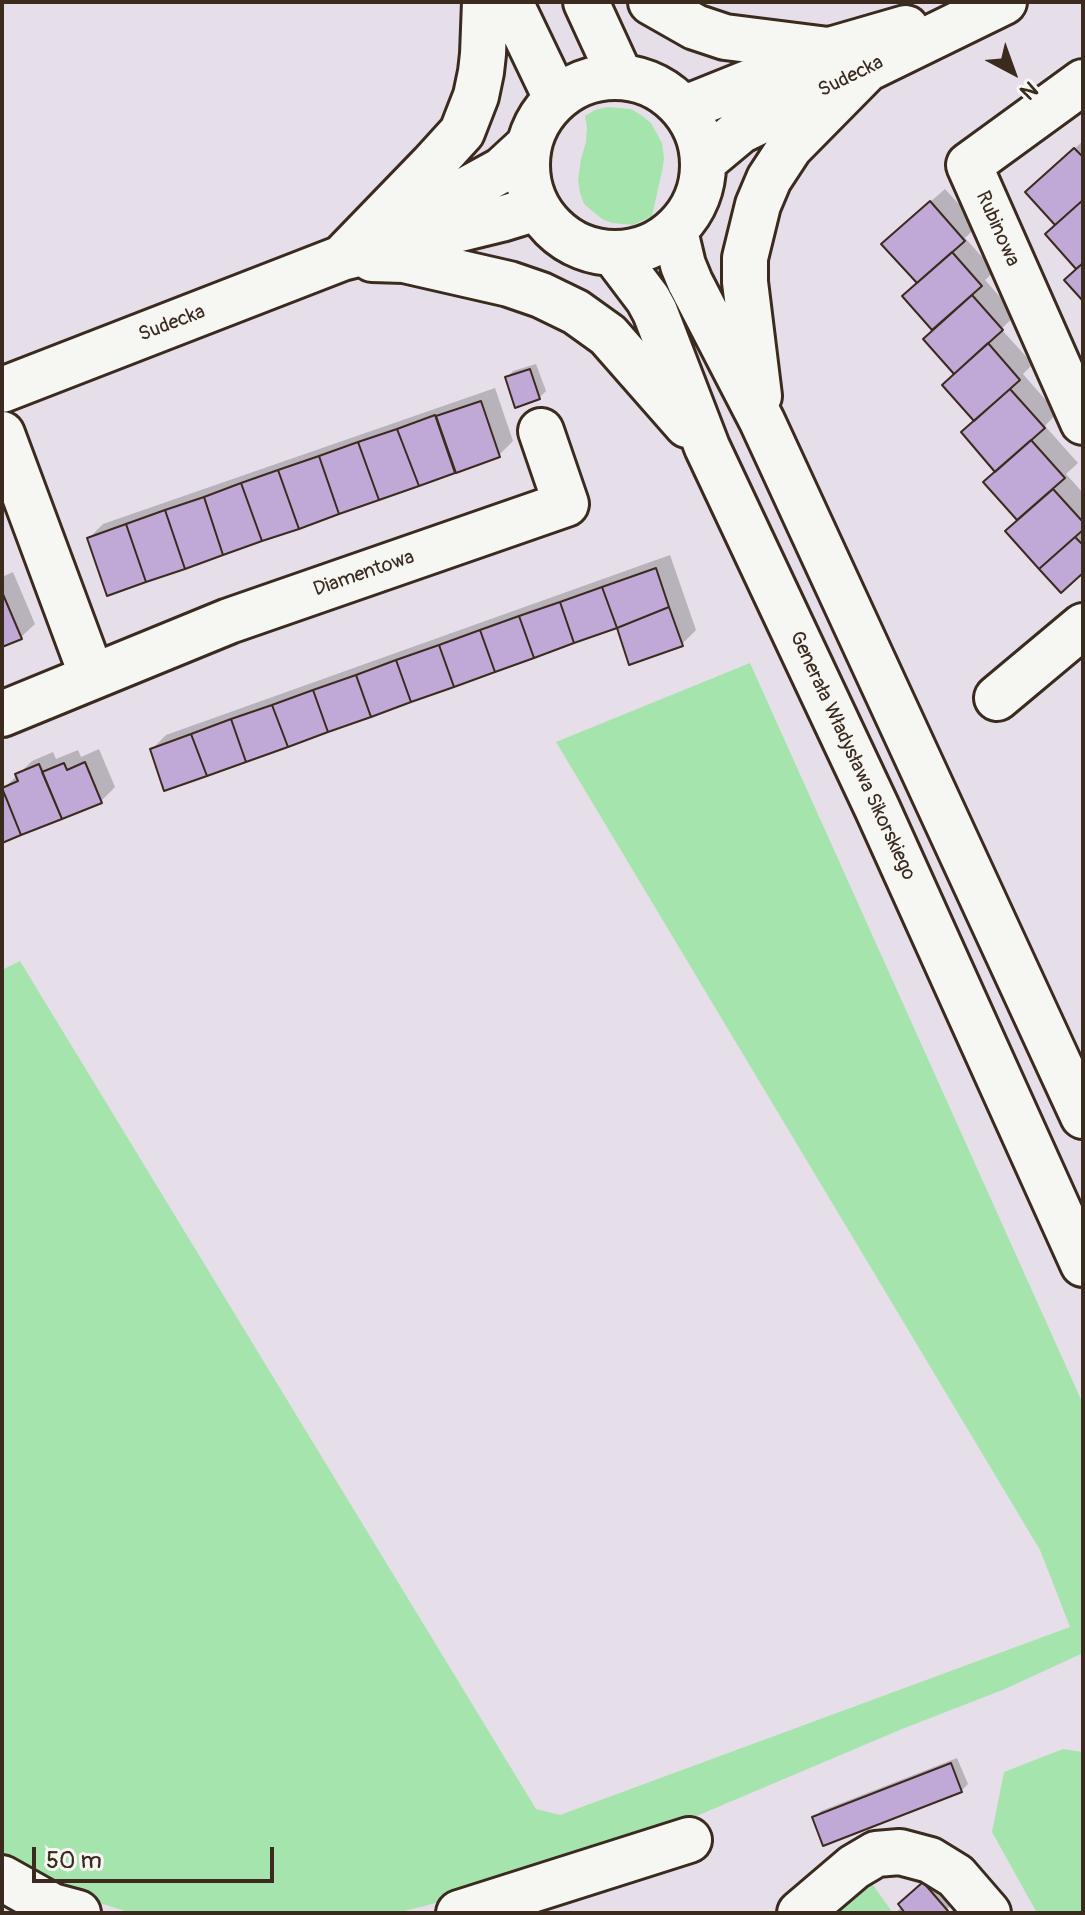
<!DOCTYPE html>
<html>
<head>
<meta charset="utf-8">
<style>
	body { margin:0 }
	#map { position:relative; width:1085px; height:1915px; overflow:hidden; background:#e6dfea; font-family:Pangolin,sans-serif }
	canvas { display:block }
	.frame { position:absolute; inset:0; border:4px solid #3b2a1e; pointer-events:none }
	.north { position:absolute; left:973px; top:32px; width:80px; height:80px; -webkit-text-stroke:6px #f6f6f2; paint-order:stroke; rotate:139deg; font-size:22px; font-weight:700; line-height:32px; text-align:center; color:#3b2a1e }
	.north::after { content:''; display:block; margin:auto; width:28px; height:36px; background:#3b2a1e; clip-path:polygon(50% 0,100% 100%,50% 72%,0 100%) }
	.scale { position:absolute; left:32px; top:1847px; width:242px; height:36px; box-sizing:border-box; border:4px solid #3b2a1e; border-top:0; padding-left:10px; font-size:24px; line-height:28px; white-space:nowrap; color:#3b2a1e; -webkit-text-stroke:6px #f6f6f2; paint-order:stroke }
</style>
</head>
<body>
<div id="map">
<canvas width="1085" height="1915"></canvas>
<div class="frame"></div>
<div class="north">N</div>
<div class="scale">50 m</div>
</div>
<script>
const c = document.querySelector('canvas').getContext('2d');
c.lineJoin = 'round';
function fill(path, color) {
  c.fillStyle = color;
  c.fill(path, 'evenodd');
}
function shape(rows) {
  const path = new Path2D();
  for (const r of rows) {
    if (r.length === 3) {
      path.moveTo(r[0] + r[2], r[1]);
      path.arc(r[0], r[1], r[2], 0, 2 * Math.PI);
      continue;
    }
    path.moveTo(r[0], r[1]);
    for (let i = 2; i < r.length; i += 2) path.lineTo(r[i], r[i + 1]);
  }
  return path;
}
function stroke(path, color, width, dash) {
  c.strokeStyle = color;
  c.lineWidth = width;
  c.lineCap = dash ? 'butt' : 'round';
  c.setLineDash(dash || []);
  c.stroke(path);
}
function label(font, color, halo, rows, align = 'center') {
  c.font = font + ' Pangolin,sans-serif';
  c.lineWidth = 6;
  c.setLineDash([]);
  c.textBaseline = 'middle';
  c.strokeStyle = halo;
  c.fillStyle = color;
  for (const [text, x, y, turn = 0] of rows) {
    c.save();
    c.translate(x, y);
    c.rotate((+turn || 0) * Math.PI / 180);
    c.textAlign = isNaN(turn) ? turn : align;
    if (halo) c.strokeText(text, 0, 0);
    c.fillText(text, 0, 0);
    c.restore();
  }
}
fill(shape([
	[607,107,631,109,641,115,651,123,662,143,664,159,662,171,652,216,633,225,612,223,602,219,584,204,580,193,578,180,581,159,586,142,587,128,585,116,595,110],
	[750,663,1083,1404,1083,1653,1005,1689,902,1729,614,1851,425,1906,396,1913,131,1913,28,1880,2,1863,2,970,20,961,536,1809,560,1815,1070,1627,1040,1550,556,742],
	[1063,1749,1083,1752,1083,1913,1037,1913,992,1832,1004,1772],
	[865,1874,893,1913,819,1913]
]), '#a5e4ac');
fill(shape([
	[1083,141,1083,298,1078,268,1048,234,1057,225,1027,192],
	[945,189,978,225,965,238,995,271,985,280,1016,315,1001,329,1033,364,1023,374,1057,413,1045,426,1078,463,1066,474,1083,493,1083,571,1019,520,986,482,997,471,956,373,926,339,935,330,905,296,918,283,898,230],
	[536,364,546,391,539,398,507,378,513,371],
	[495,388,513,441,499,455,109,594,89,538,103,524],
	[670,555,696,630,682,644,618,625,152,749,166,735],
	[13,572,35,624,20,638,2,645,2,577],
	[99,749,115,787,101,801,2,841,2,787,3,789,32,761,53,752,56,759,78,750,81,757],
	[957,1758,968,1784,961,1791,814,1818,821,1811],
	[928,1877,974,1883,943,1913,895,1913,903,1906,901,1904]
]), '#0003');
const building = shape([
	[1074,148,1083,157,1083,200,1055,225,1025,192,1074,148],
	[1083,200,1083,263,1076,269,1045,234,1083,200],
	[930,201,965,241,917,283,881,244,930,201],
	[952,252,982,286,932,330,902,296,952,252],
	[1083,263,1083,301,1064,280,1083,263],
	[972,295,1003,330,954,374,923,339,972,295],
	[988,343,1020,380,974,421,942,385,988,343],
	[530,369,540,399,515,408,505,377,530,369],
	[1010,389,1045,428,995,472,961,432,1010,389],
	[481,401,500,457,456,473,436,416,481,401],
	[435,415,455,473,419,486,397,429,435,415],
	[397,429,419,486,379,500,358,442,397,429],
	[1031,440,1065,478,1017,520,983,482,1031,440],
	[358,442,379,500,339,514,319,456,358,442],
	[319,456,339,514,299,529,278,470,319,456],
	[278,470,299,529,262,541,241,483,278,470],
	[241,483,262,541,223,555,204,497,241,483],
	[1053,489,1083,522,1083,530,1039,569,1005,531,1053,489],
	[204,497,223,555,185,569,165,510,204,497],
	[165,510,185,569,146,582,126,524,165,510],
	[126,524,146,582,107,596,87,538,126,524],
	[1075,537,1083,545,1083,573,1061,593,1039,569,1075,537],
	[656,568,669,607,617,628,602,587,656,568],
	[602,587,617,628,574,643,560,602,602,587],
	[2,592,22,639,2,647,2,592],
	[560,602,574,643,534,658,519,616,560,602],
	[669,607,683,646,629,665,617,628,669,607],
	[519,616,534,658,495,672,480,630,519,616],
	[480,630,495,672,454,687,439,645,480,630],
	[439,645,454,687,411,702,396,660,439,645],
	[396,660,411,702,371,717,356,675,396,660],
	[356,675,371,717,328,732,313,690,356,675],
	[313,690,328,732,288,747,272,705,313,690],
	[272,705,288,747,246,762,231,719,272,705],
	[231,719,246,762,207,776,191,734,231,719],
	[191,734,207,776,164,791,150,749,191,734],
	[85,762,102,803,62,819,42,772,64,763,67,770,85,762],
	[39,764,62,819,21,835,2,788,18,781,15,774,39,764],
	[5,795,21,835,2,843,2,796,5,795],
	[951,1763,962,1792,823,1846,812,1817,951,1763],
	[923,1882,948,1911,946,1913,905,1913,898,1904,923,1882]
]);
fill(building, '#c0a8d7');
stroke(building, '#3b2a1e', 2);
const minor = shape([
	[510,2,556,98],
	[586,2,620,76],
	[651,2,695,27,725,37,828,50],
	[615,165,88],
	[1083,82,969,165,1083,422],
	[682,107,698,103,830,50,906,28],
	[704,161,740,131,1004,2],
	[398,227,502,170,528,146],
	[675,231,683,265,690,282,762,421,1083,1116],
	[614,254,648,299,655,312,707,447,877,808,1083,1264],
	[342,258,432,165,462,132,476,96,481,72,483,54,485,2],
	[372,259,404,260,509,284,541,295,576,312,608,335,687,425],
	[2,390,342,258,501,219,537,208],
	[759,396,745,282,745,258,758,205,769,179,790,147,864,72],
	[2,434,92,676],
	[997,698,1083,626],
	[2,714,229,621,566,504,541,431],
	[2,1878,52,1906,78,1913],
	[459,1913,689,1840],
	[800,1913,854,1867,876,1854,900,1852,930,1860,956,1876,988,1913]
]);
stroke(minor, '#3b2a1e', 50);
stroke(minor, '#f6f6f2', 44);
label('20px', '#3b2a1e', '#f6f6f2', [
	["Sudecka",851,77,-26],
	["Rubinowa",997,229,66],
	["Sudecka",172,324,-21],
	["Diamentowa",364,574,-19],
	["Generała Władysława Sikorskiego",852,756,65]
]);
</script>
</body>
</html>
